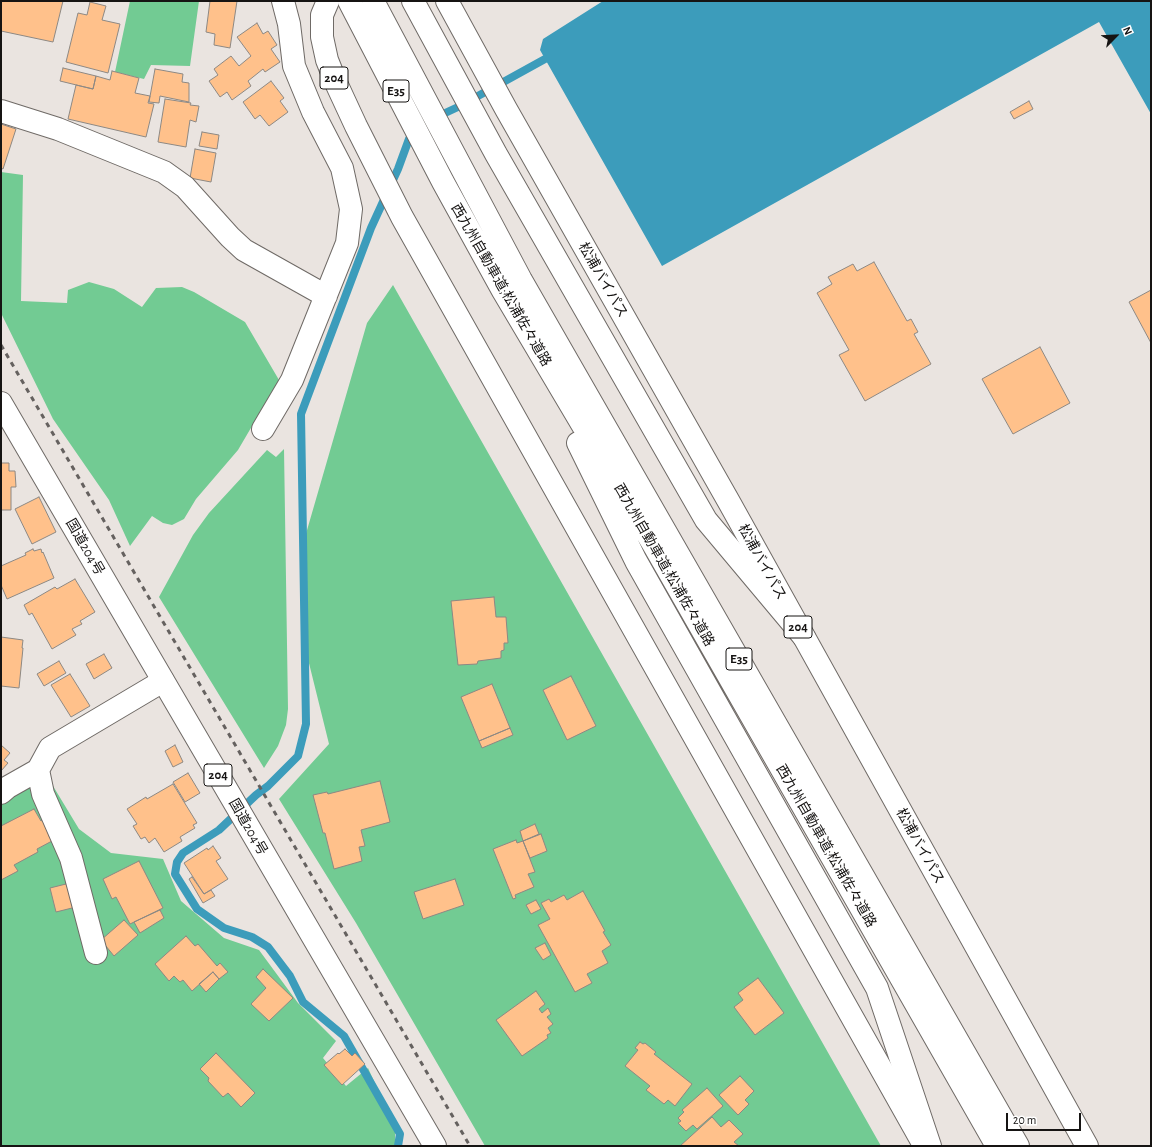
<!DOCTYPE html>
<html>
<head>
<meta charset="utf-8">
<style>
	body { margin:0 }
	#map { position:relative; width:1152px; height:1147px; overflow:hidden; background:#eae4e0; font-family:"Alegreya Sans",sans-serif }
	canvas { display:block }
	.frame { position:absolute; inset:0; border:2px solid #161413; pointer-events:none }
	.north { position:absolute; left:1096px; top:16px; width:40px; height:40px; -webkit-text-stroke:3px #fff; paint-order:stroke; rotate:66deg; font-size:11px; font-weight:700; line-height:16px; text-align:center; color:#161413 }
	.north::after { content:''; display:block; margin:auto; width:14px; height:18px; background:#161413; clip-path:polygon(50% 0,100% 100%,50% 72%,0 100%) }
	.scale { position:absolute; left:1006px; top:1113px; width:75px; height:18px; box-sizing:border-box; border:2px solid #161413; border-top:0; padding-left:5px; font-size:12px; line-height:14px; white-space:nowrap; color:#161413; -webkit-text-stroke:3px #fff; paint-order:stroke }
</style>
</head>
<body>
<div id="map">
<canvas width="1152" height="1147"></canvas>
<div class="frame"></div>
<div class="north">N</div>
<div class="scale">20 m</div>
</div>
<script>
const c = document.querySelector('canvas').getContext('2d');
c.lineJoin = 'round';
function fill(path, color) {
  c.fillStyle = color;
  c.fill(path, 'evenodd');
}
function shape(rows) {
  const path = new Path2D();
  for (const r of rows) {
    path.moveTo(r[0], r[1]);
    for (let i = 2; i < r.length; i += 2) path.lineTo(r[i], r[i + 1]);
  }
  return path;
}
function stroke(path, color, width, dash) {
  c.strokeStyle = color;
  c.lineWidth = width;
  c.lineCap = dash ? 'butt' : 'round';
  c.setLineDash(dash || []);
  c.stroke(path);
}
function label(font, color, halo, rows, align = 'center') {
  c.font = font + ' "Alegreya Sans","Noto Sans JP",sans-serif';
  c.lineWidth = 4;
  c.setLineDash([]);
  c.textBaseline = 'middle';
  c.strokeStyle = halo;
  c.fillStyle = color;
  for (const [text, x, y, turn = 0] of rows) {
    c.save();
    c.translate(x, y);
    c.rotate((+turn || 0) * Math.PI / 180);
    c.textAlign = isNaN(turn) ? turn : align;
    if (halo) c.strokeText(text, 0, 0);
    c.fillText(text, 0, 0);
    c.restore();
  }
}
fill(shape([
	[130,1,199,1,190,66,151,65,144,79,115,72],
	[1,172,23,175,21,301,67,303,68,290,89,282,114,289,142,307,156,288,182,287,194,292,245,322,279,380,238,450,196,499,184,519,172,525,163,523,152,516,130,546,109,500,53,419,1,313],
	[393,285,881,1146,485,1146,356,923,279,799,329,744,306,651,303,544,367,323],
	[284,449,288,709,286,725,278,746,264,768,159,597,193,535,209,513,267,450,276,457],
	[27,783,53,786,79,829,111,853,163,859,181,901,224,938,259,950,298,1003,336,1041,323,1058,346,1086,368,1068,395,1127,395,1146,1,1146,1,801]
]), '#72cb93');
fill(shape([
	[603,1,1151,1,1151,114,1099,22,662,266,540,50,543,39]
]), '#3c9cbb');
stroke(shape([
	[436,119,443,114,458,107,545,59],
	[398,1146,400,1134,344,1036,303,1002,290,976,268,947,252,937,224,928,197,909,175,874,177,862,183,853,219,830,256,795,268,786,298,756,306,724,301,414,371,228,398,169,409,139,417,133]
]), '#3c9cbb', 8);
const building = shape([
	[1,1,63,1,53,42,1,31,1,1],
	[210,1,237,1,230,48,214,45,215,34,206,32,210,1],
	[90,2,106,6,102,20,120,24,108,73,66,62,78,13,87,15,90,2],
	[257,23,263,34,268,31,277,45,271,49,280,62,265,72,263,69,248,81,251,86,232,100,227,92,220,97,209,81,218,75,214,69,231,56,239,66,251,56,237,37,257,23],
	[63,68,96,76,93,89,60,81,63,68],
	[155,69,183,74,182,82,189,83,189,102,160,96,159,103,149,102,155,69],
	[112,71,139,78,135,93,150,96,148,103,154,104,146,137,68,119,76,85,93,89,96,76,110,80,112,71],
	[271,81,284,98,280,101,288,112,269,126,260,115,255,119,243,102,271,81],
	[165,99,191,103,190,105,199,106,196,122,190,120,186,147,158,142,165,99],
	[1029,101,1033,109,1014,119,1010,112,1029,101],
	[1,124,16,129,3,169,1,168,1,124],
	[202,132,219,135,217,149,199,146,202,132],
	[195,149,216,153,211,182,190,178,195,149],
	[874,262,907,321,911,319,918,332,914,334,931,364,865,401,839,355,849,350,817,293,832,284,828,277,853,264,857,271,874,262],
	[1151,290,1151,343,1129,302,1151,290],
	[1040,347,1070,403,1013,434,982,379,1040,347],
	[1,463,9,463,9,471,15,471,16,487,11,487,11,510,1,510,1,463],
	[39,497,56,532,32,544,15,509,39,497],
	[33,549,34,551,41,549,42,553,43,552,54,578,7,599,1,585,1,566,26,555,25,553,33,549],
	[75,579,95,612,80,621,82,624,72,629,76,635,52,649,32,613,29,615,24,605,55,587,57,589,75,579],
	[494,597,496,617,506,617,508,643,504,643,504,650,501,651,501,658,478,661,477,664,458,665,451,601,494,597],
	[1,637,23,640,22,648,23,648,19,688,1,686,1,637],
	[104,654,112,668,94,679,86,664,104,654],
	[59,661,66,673,44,686,37,674,59,661],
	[70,674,90,706,71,717,51,685,70,674],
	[571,676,596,726,567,740,543,690,571,676],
	[492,684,510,728,479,741,461,697,492,684],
	[510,728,513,735,482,748,479,741,510,728],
	[1,745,10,753,4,760,8,763,1,771,1,745],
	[175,745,183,762,173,767,165,751,175,745],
	[188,773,200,793,185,802,173,782,188,773],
	[380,781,390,822,361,830,365,846,359,847,362,861,334,869,325,833,323,833,313,795,327,792,328,794,380,781],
	[173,784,197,823,193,825,195,828,180,837,182,841,164,852,155,838,149,843,145,837,141,839,133,826,137,824,127,809,146,797,147,799,173,784],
	[34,809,41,821,44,819,52,834,49,836,52,841,37,849,38,852,14,865,18,871,1,880,1,826,34,809],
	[535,824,539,834,523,841,520,831,535,824],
	[541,834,547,851,530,858,523,841,541,834],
	[516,840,517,843,523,841,535,872,528,874,534,887,515,895,516,898,513,899,493,849,516,840],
	[213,846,221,858,216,861,228,879,204,894,184,863,207,848,208,850,213,846],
	[139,861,163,908,130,924,116,897,112,899,103,879,139,861],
	[192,877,204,894,211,890,215,896,203,903,189,879,192,877],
	[455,879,464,905,423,919,414,892,455,879],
	[70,883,76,907,56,912,50,888,70,883],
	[583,891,605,931,603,932,611,945,602,951,608,963,587,974,592,983,575,992,538,925,550,919,541,903,549,899,551,902,564,895,567,900,583,891],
	[536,900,541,909,531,914,526,905,536,900],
	[160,910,164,918,140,933,134,922,160,910],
	[124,920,138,935,114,956,101,940,124,920],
	[186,936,195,946,198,944,217,966,220,963,228,972,219,979,213,972,192,991,183,980,180,982,174,976,169,981,155,964,186,936],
	[545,943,551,955,543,960,535,948,545,943],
	[263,969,293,998,269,1021,251,1004,266,988,256,977,263,969],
	[213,972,219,979,206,992,199,984,213,972],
	[758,978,784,1013,755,1035,734,1007,743,1000,738,993,758,978],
	[536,991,545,1004,539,1009,542,1013,548,1008,551,1014,547,1017,553,1024,548,1028,551,1033,547,1035,548,1038,522,1056,496,1020,536,991],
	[640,1042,643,1044,645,1043,656,1052,654,1054,692,1084,675,1106,668,1100,664,1104,646,1090,650,1086,625,1066,638,1050,635,1048,640,1042],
	[345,1049,352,1056,355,1053,365,1064,342,1085,324,1065,338,1053,339,1054,345,1049],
	[216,1053,255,1093,241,1107,228,1093,223,1097,208,1081,209,1078,200,1069,216,1053],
	[740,1076,754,1091,745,1100,749,1104,738,1115,719,1095,740,1076],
	[707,1088,723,1106,697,1129,693,1125,686,1131,678,1123,681,1121,678,1118,684,1112,682,1110,707,1088],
	[712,1117,721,1127,729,1120,743,1134,734,1142,739,1146,680,1146,712,1117]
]);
fill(building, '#ffc18b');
stroke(building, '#8d8883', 1);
const minor = shape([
	[1,111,58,129,164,172,185,187,230,237,244,250,326,296],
	[263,429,292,380,347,243,351,209,342,168,313,112,294,66,289,24,283,1],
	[1,793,8,787,38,770],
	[96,953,71,858,43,794,38,770,50,748,163,681]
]);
const trunk = shape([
	[328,1,322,15,322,37,327,60,337,85,356,126,402,217,924,1145],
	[447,1,506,109,729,502,1087,1146],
	[1,403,435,1146]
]);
const motorway = shape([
	[349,1,443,182,503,291,653,544,997,1146],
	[373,1,521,280,1018,1146],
	[413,1,496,154,706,520,804,637],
	[578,443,636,561,877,988,930,1146]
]);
stroke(minor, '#6f6a66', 24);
stroke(trunk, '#6f6a66', 24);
stroke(motorway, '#6f6a66', 24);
stroke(minor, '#fff', 22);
stroke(trunk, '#fff', 22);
stroke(motorway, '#fff', 22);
stroke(shape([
	[1,345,470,1146]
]), '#65615f', 3, [5, 5]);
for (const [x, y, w] of [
	[334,78,28],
	[396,91,26],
	[798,627,28],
	[739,659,26],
	[218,775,28]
]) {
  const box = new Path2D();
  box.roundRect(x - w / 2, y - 11, w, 22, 3);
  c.fillStyle = '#fff';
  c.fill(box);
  stroke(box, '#161413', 1);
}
label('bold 13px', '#161413', null, [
	["204",334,78],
	["E35",396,91],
	["204",798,627],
	["E35",739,659],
	["204",218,775]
]);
label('14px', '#161413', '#fff', [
	["松浦バイパス",603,280,60],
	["西九州自動車道;松浦佐々道路",501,285,60],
	["国道204号",85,547,60],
	["松浦バイパス",762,562,61],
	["西九州自動車道;松浦佐々道路",664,565,60],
	["国道204号",248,827,60],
	["西九州自動車道;松浦佐々道路",826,846,60],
	["松浦バイパス",920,846,61]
]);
</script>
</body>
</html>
